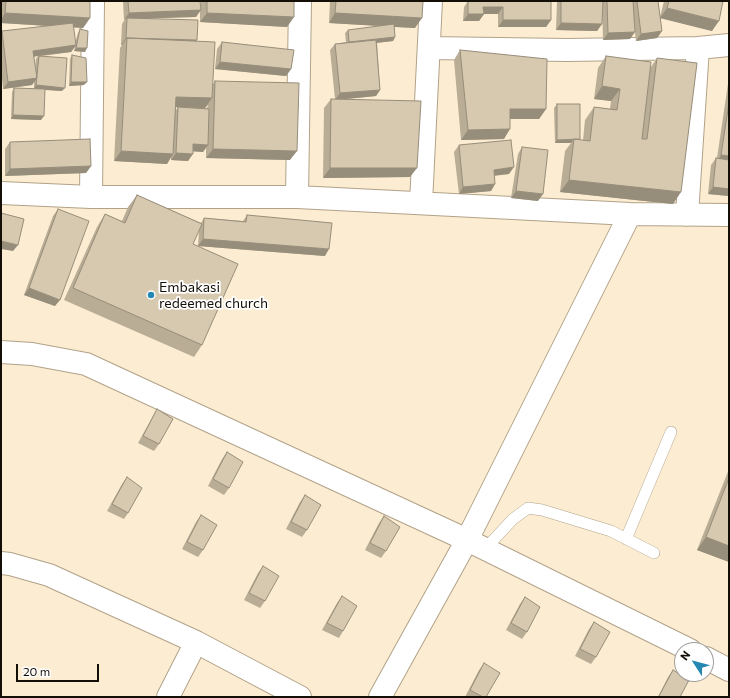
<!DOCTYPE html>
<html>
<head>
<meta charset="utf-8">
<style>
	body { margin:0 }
	#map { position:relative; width:730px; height:698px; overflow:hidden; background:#fcedd2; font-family:Commissioner,sans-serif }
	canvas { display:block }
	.frame { position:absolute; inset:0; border:2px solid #140f06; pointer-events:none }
	.north { position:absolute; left:674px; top:642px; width:40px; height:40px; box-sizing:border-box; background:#fff; border:1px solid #a19f9b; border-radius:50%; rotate:306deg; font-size:11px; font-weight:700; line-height:16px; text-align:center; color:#140f06 }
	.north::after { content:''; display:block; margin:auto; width:14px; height:18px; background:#2588b2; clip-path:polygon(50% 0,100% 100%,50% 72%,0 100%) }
	.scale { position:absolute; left:16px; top:664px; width:83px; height:18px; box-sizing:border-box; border:2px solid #140f06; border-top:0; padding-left:5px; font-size:12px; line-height:14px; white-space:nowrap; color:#140f06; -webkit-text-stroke:3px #fff; paint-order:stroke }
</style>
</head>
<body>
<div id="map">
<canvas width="730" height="698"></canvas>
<div class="frame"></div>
<div class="north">N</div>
<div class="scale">20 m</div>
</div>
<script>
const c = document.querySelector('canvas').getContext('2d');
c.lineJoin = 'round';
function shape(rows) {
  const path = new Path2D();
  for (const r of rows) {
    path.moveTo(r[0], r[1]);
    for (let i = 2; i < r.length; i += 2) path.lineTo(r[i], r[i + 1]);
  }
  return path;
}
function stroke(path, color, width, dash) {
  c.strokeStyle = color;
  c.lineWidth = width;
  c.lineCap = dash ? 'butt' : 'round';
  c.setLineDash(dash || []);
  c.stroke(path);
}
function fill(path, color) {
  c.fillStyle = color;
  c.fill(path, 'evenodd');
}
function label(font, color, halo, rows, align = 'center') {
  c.font = font + ' Commissioner,sans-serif';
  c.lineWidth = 3.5;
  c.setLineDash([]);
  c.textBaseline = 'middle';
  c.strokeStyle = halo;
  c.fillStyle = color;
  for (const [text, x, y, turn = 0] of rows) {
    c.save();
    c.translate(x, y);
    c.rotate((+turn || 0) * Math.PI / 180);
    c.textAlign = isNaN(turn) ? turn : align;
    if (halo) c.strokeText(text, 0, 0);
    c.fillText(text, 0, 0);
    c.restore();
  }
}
const service = shape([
	[626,539,671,432],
	[485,549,513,519,528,508,542,510,611,531,654,553]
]);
const minor = shape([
	[429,48,567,50,698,48,729,45],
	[1,193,91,197,297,197,630,214,729,215],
	[91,197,93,1],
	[297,197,300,1],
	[421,203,431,1],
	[687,215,698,48],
	[1,352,32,354,86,364,467,540,690,650],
	[1,563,10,564,49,575,196,642,300,697],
	[706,658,729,670],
	[168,697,196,642],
	[380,697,467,540,630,214]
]);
stroke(service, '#b1a289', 12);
stroke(minor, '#b1a289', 24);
stroke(service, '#fff', 11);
stroke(minor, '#fff', 22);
fill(shape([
	[1,1,90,1,90,18,83,28,73,27,75,43,78,33,80,29,85,52,74,51,75,47,71,52,42,56,62,91,45,90,41,120,11,119,12,92,14,88,34,89,34,81,32,85,3,89,1,67,1,33,2,31,47,26,1,23],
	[38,56,36,59,35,69,34,57],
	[123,1,200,1,201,8,201,1,294,1,287,27,200,22,200,10,196,17,152,18,196,42,213,84,215,81,290,160,206,158,206,147,203,152,193,151,188,161,171,160,171,157,167,164,114,161,120,48,122,45,121,45,122,24,125,19,124,20],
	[208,105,207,108,178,107,176,110,176,107,205,108],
	[330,1,423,1,415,28,394,27,395,37,393,41,377,43,380,90,376,96,347,99,410,177,323,178,324,108,331,99,335,99,330,50,335,44,346,42,345,33,348,30,379,26,329,23],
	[468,1,551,1,551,20,546,27,498,27,498,14,484,14,479,21,463,21,464,7],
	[557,1,658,1,660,17,664,1,723,1,712,31,660,18,662,31,657,38,636,41,634,24,630,39,603,40,602,5,602,24,597,31,556,30],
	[222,42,291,69,286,76,215,69,217,49],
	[460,50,546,109,539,119,510,119,504,139,461,140,454,60],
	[72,55,84,85,69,86,70,59],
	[606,56,651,67,657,58,673,204,560,192,565,151,571,143,555,143,554,108,557,104,580,140,583,140,585,120,594,107,610,109,611,101,594,99,598,68],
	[729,77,729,196,708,194,711,165,716,158,717,158],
	[10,142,91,166,86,173,5,176,5,149],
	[459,145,509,174,494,176,495,184,491,191,459,194,454,152],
	[522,147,538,201,511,198,518,154],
	[137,195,201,223,204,218,243,221,247,215,325,256,198,246,199,230,193,244,202,345,194,357,64,300,97,227,105,214,122,221,128,207],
	[58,209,55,306,24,295,53,216],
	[157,409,159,444,154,451,138,443,153,416],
	[227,452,229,488,224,495,208,486,222,459],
	[729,469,729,562,697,550],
	[127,477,128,513,124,519,107,511,122,484],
	[305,495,307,530,302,537,286,529,300,502],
	[201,515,203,550,198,557,182,549,196,522],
	[384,516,386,551,381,558,365,550,379,523],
	[263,566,265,601,260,608,244,600,258,573],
	[342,596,343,631,339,638,322,630,337,603],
	[525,597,527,632,522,639,506,630,520,604],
	[594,622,596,657,591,664,575,656,589,629],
	[484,663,486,697,465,697,479,670],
	[673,670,680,697,658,697,668,677]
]), '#b9ad96');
fill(shape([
	[483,7,503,7,498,14,479,14],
	[667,8,719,21,712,31,660,18],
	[201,10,196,17,127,19,127,18,125,19,124,20,129,13],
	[5,13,90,18,83,28,1,23,1,20],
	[207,13,294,17,287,27,200,22],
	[335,13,422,18,415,28,329,23],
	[468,14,484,14,479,21,463,21],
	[503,20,551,20,546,27,498,27],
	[561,23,602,24,597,31,556,30],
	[662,31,657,38,636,41,641,34],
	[635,32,630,39,603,40,608,33],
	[395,37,393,41,347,46,349,43],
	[126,38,197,40,192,47,127,38,122,45,121,45],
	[76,45,71,52,28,57,33,51],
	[76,48,87,48,85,52,74,51],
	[220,62,291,69,286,76,215,69],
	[37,78,32,85,3,89,8,82],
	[71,82,87,82,84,85,69,86],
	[36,85,65,88,62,91,34,89],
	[602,86,620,89,611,101,594,99],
	[380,90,376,96,335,100,340,93],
	[176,97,212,98,205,108,169,107],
	[510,109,546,109,539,119,503,119],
	[13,115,44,116,41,120,11,119],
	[510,129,504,139,461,140,468,130],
	[574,139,571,143,555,143,557,140],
	[193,144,208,145,203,152,188,151],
	[213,149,297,151,290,160,206,158],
	[121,151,173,154,167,164,114,161],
	[176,153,193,154,188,161,171,160],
	[721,155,729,156,729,164,717,162],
	[91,166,86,173,5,176,10,169],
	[514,167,509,174,489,176,494,170],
	[330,168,417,168,410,177,323,178],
	[569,180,681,192,673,204,560,192],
	[495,184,491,191,459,194,463,187],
	[713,187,729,189,729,196,708,194],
	[516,191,543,194,538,201,511,198],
	[203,239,329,249,325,256,198,246],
	[1,241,18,245,13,251,1,249],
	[29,288,60,300,55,306,24,295],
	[706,537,729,546,729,562,697,550]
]), '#968d7a');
const building = shape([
	[6,1,90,1,90,18,5,13,6,1],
	[128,1,200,1,201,10,129,13,128,1],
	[207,1,294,1,294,17,207,13,207,1],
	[336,1,423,1,422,18,335,13,336,1],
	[468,1,551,1,551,20,503,20,503,7,483,7,484,14,468,14,468,1],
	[561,1,603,1,602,24,561,23,561,1],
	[607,1,633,1,635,32,608,33,607,1],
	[637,1,658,1,662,31,641,34,637,1],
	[669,1,723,1,719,21,667,8,669,1],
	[127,18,198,20,197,40,126,38,127,18],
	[73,23,76,45,33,51,37,78,8,82,2,31,73,23],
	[394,24,395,37,349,42,348,30,394,24],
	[80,29,88,31,87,48,76,48,80,29],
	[127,38,215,42,212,98,176,97,173,154,121,151,127,38],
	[376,40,380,90,340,93,335,44,376,40],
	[222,42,294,50,291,69,220,62,222,42],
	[460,50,547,59,546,109,510,109,510,129,468,130,460,50],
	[72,55,86,58,87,82,71,82,72,55],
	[39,56,67,58,65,88,36,85,39,56],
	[606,56,651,62,642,139,647,139,657,58,697,63,681,192,569,180,574,139,590,141,594,107,617,110,620,89,602,86,606,56],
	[215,81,299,83,297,151,213,149,215,81],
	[14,88,45,89,44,116,13,115,14,88],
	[331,99,421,101,417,168,330,168,331,99],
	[729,103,729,156,721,155,729,103],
	[557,104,580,104,580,139,557,140,557,104],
	[178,107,209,109,208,145,193,144,193,154,176,153,178,107],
	[90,139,91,166,10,169,10,142,90,139],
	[511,140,514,167,494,170,495,184,463,187,459,145,511,140],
	[522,147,548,150,543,194,516,191,522,147],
	[716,158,729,160,729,189,713,187,716,158],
	[137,195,202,224,193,244,238,264,202,345,73,288,105,214,125,223,137,195],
	[58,209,89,221,60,300,29,288,58,209],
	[1,213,24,219,18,245,1,241,1,213],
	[247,215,332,223,329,249,203,239,204,218,246,222,247,215],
	[157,409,173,419,159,444,143,436,157,409],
	[227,452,243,462,229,488,213,479,227,452],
	[127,477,142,488,128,513,112,504,127,477],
	[729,478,729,546,706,537,729,478],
	[305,495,321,505,307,530,291,522,305,495],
	[201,515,217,525,203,550,187,542,201,515],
	[384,516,400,527,386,551,370,543,384,516],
	[263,566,279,576,265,601,249,593,263,566],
	[342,596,357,606,343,631,327,623,342,596],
	[525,597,540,607,527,632,511,623,525,597],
	[594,622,610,632,596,657,580,649,594,622],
	[484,663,500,673,486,697,483,697,470,690,484,663],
	[673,670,689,680,680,697,660,697,659,696,673,670]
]);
fill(building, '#d7c9af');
stroke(building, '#968d7a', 1);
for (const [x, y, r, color] of [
	[151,295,4,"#2588b2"]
]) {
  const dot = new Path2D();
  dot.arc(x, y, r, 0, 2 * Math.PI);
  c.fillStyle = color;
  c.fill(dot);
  stroke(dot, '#fff', 1.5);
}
label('14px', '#140f06', '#fff', [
	["Embakasi",159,287],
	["redeemed church",159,303]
], 'left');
</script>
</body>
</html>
